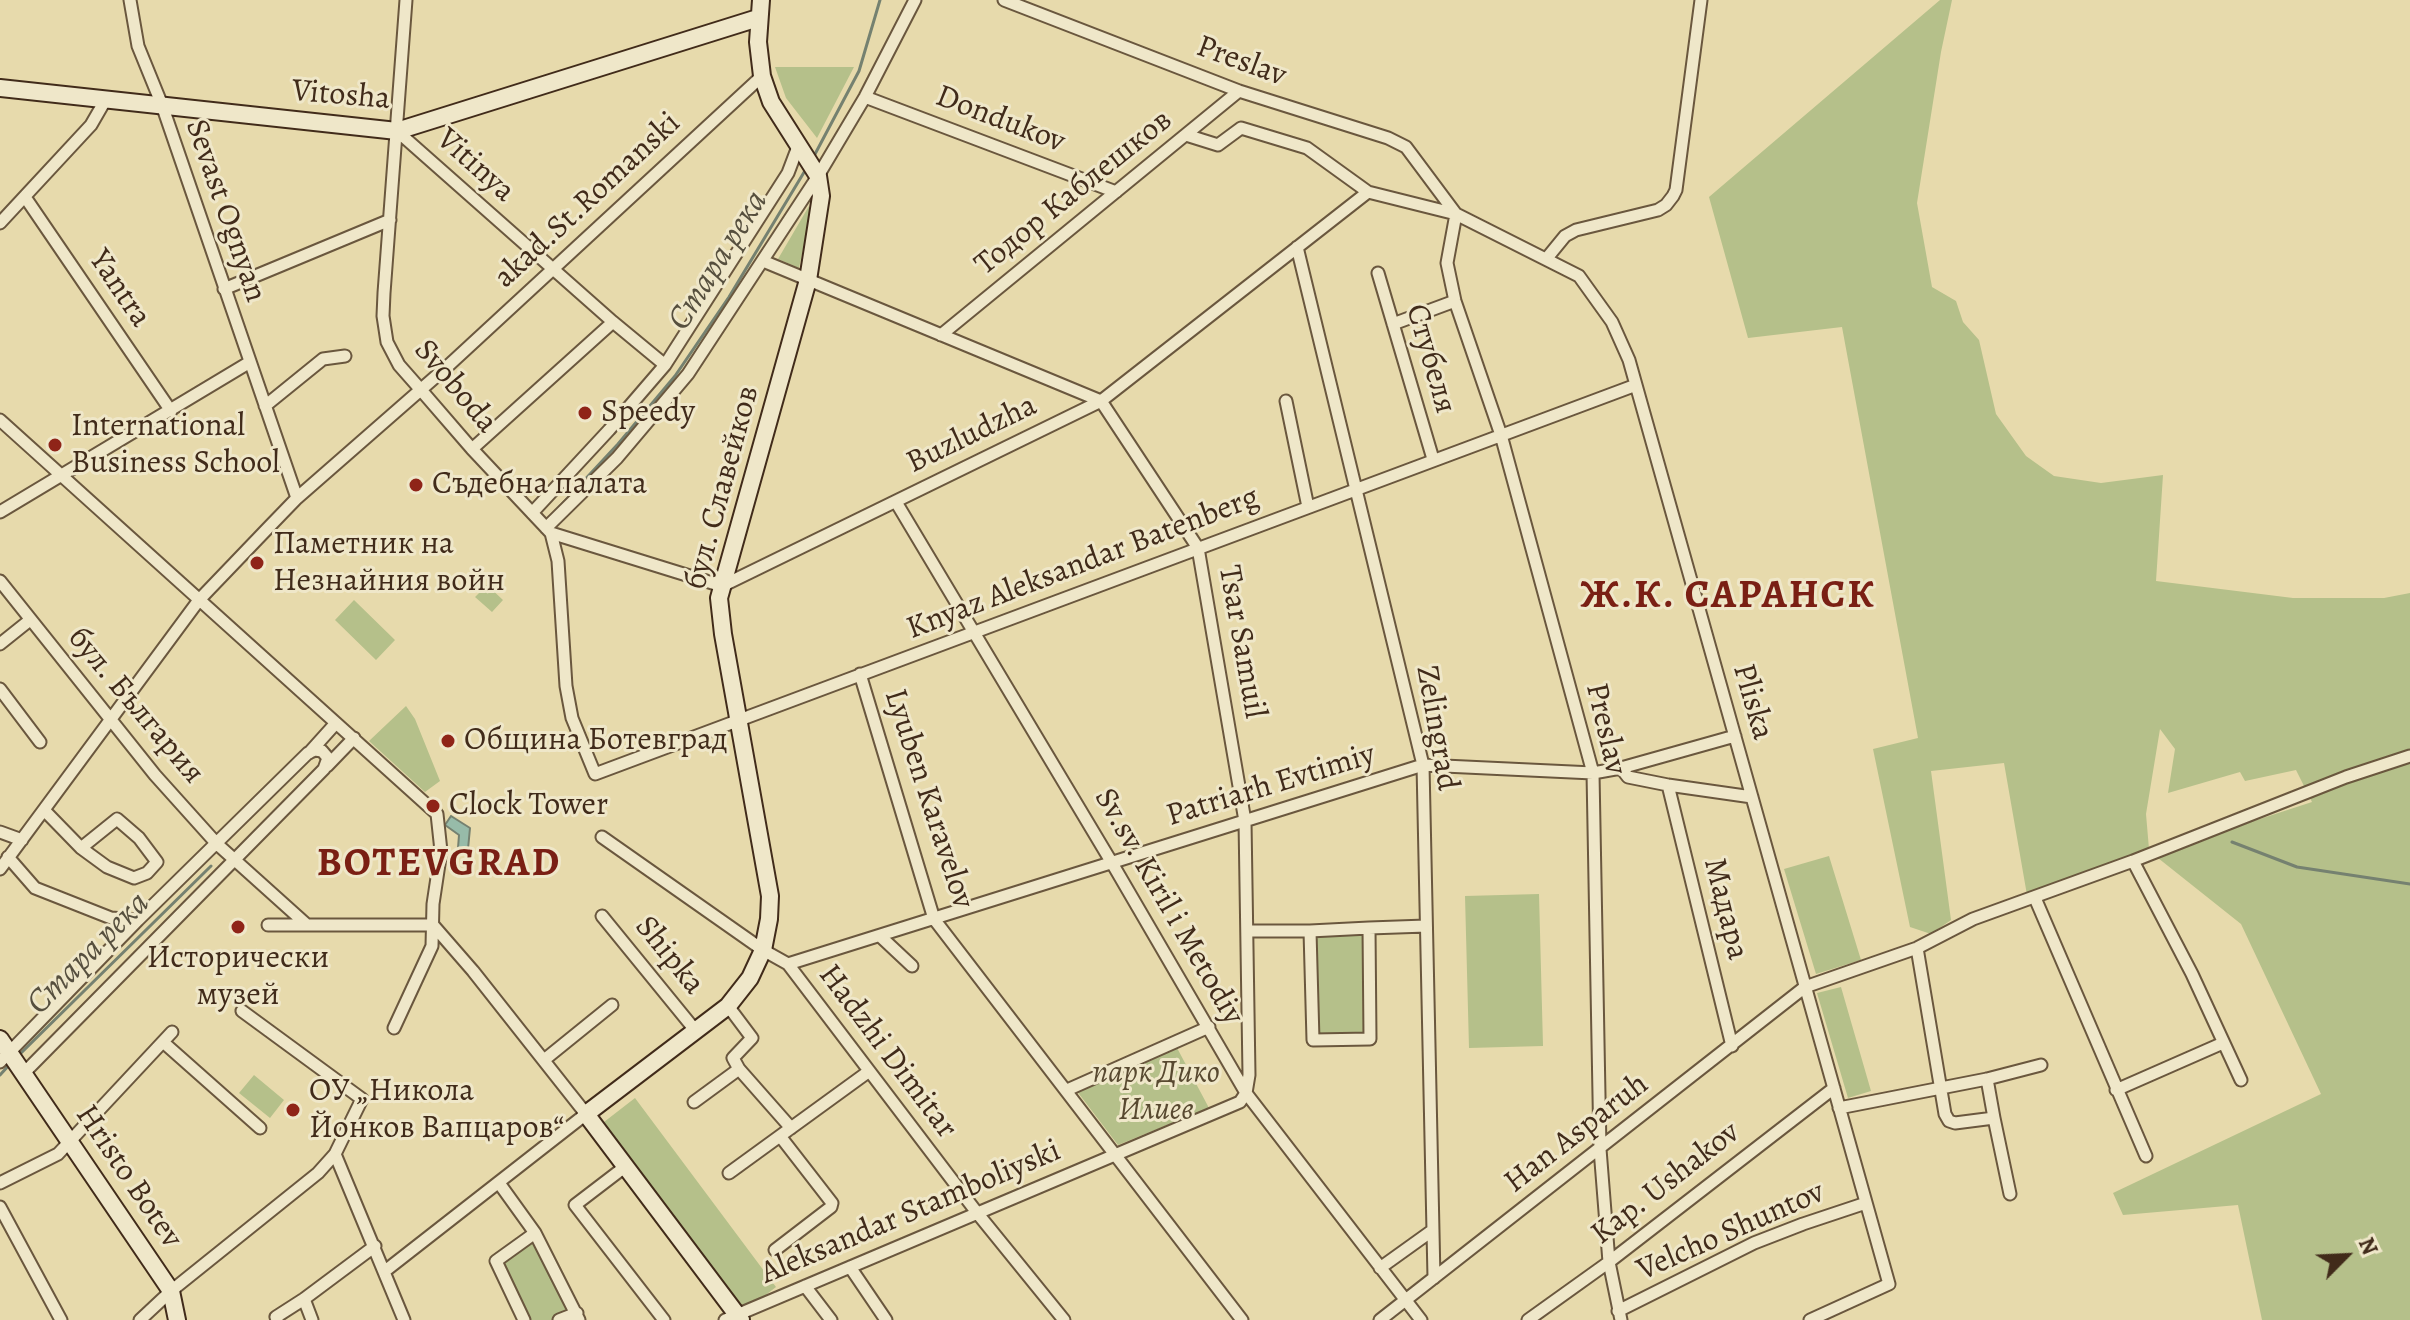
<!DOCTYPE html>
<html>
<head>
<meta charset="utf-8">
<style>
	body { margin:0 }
	#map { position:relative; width:2410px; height:1320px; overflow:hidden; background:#e7daac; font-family:Alegreya,serif }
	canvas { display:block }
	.north { position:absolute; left:2306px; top:1216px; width:80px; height:80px; -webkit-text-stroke:6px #efe7c9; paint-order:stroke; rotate:66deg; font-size:22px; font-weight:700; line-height:32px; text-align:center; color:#412b1a }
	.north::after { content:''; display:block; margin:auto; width:28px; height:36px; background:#412b1a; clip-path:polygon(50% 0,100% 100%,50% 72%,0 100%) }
</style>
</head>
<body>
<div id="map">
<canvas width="2410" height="1320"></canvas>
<div class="north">N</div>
</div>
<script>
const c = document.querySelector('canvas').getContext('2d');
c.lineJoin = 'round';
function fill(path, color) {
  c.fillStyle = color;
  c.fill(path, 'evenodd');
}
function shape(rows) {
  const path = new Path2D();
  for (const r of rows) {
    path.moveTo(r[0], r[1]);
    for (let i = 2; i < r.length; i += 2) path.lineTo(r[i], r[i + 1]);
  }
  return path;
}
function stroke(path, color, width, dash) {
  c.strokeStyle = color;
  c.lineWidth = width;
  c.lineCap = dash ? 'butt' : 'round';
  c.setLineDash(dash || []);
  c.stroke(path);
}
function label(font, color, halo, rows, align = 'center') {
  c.font = font + ' Alegreya,serif';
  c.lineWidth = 6;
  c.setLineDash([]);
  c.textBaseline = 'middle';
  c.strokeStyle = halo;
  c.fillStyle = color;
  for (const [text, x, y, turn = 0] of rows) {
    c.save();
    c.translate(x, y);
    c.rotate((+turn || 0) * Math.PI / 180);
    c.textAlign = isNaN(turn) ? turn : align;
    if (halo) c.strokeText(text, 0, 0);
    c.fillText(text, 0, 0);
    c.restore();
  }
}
fill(shape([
	[1940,0,1952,0,1941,52,1917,203,1932,287,1956,301,1963,322,1979,340,1996,414,2026,456,2054,476,2101,483,2163,475,2156,581,2293,598,2384,598,2410,593,2410,1320,2262,1320,2238,1205,2123,1215,2113,1193,2321,1094,2241,924,2158,858,2223,831,2312,802,2296,770,2245,781,2240,772,2168,793,2175,749,2160,729,2146,814,2149,849,2027,895,2004,763,1931,771,1951,920,1931,934,1910,927,1873,749,1918,738,1842,327,1748,338,1709,197],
	[775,67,854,67,817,138,786,98],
	[809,206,809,221,799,268,778,259],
	[487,585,503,600,492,612,475,597],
	[354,600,395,640,376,660,335,620],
	[406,706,415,719,440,781,425,792,369,741],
	[1829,856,1861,960,1816,974,1784,869],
	[1539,894,1543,1046,1469,1048,1465,896],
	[1315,935,1362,935,1363,1035,1316,1035],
	[1841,987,1871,1091,1848,1098,1817,993],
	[1176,1046,1209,1108,1118,1145,1076,1090],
	[254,1075,284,1100,270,1118,239,1093],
	[635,1098,776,1287,745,1311,604,1122],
	[534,1236,573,1312,553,1320,529,1320,500,1261]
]), '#b5c08a');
const water = shape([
	[451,816,470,828,468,849,458,848,459,835,445,825,451,816]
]);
fill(water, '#97bba9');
stroke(water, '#758170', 2);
stroke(shape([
	[814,156,859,71,880,0],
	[551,516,618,444,675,376,729,297,806,169],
	[2232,842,2297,867,2410,884],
	[19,1055,211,866],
	[0,1075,11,1063]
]), '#758170', 3);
const street = shape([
	[130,0,138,46,162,105,297,498],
	[406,0,384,293,383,316,387,342,399,365,421,390,472,449,551,533,558,561,566,686,572,718,595,774,1636,385],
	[1004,0,1239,91,1388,138,1406,147,1456,214],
	[865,97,1116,192],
	[397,131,613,322,665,365],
	[1186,135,1218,145,1241,128,1307,148,1368,192,1456,214,1579,276,1612,322,1629,360,1889,1284,1810,1320],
	[25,197,171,411],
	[1456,214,1447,263,1455,301,1501,435,1593,773,1600,1149,1609,1262,1621,1320],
	[0,223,91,125,106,99],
	[1297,247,1423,765,1434,1278],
	[1547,258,1565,236,1576,230,1658,210,1666,205,1673,196,1676,190,1701,0],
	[1378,273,1433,459],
	[224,289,390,220],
	[1393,324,1455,301],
	[941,335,1239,91],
	[1286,401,1308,507],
	[265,406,323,359,345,356],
	[0,420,437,814,441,851,433,904,432,946,394,1028],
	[472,449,613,322],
	[896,502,1112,863,1246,1093,1421,1320],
	[0,512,250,362],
	[532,513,609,430,665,365,788,173,799,144],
	[546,528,617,458,688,374,818,176,865,97,915,0],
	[551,533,722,586,1101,401,1368,192],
	[0,581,155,775,217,844,306,924],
	[0,644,30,620],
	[860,674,934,919,1242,1320],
	[0,689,40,742],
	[309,753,336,723],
	[327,766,354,738],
	[1621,768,1628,777,1668,785,1752,797],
	[1668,785,1732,1046],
	[44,810,81,848,107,867,134,878,147,873,157,862,139,838,117,819,81,848],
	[0,832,22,840],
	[602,837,763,950,788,964,978,1214,1064,1320],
	[8,857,35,888,111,918,138,920],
	[2133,861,2192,974,2241,1080],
	[0,869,199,600,268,528,297,498,449,365,762,76],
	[2035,898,2146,1156],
	[602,916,695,1030],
	[268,925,433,925],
	[1369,928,1370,1039,1313,1040,1310,931,1369,928,1426,926],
	[1247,931,1310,931],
	[880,936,912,966],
	[1917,948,1945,1114,1949,1121,1955,1123,1994,1118,2010,1194],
	[788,964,1423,765,1593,773,1621,768,1735,736],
	[728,1006,752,1038,733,1058,739,1069],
	[163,1042,260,1128],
	[544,1060,612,1005],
	[0,1062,138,920,308,753,315,750,322,751,328,758,324,769,24,1073],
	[1987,1079,1994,1118],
	[1067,1090,1209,1027],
	[2116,1090,2223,1043],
	[694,1102,739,1069,791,1128],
	[1839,1108,1987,1079,2041,1065],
	[335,1154,404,1320],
	[626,1166,575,1205,664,1320],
	[729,1173,868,1072],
	[0,1183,58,1154,172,1032],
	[499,1183,535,1233,579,1320],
	[0,1207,61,1320],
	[775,1250,831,1207,832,1203,780,1136],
	[850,1267,886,1320],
	[1380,1268,1433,1230],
	[385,1271,586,1114,473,971,433,925],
	[805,1286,831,1320],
	[304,1299,312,1320],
	[1618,1311,1754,1243,1803,1224,1866,1203],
	[140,1320,171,1291,318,1173,335,1154,362,1099,242,1011],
	[277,1320,276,1317,304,1299,375,1246],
	[524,1320,496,1261,535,1233],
	[559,1320,577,1313],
	[725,1320,1240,1102,1246,1093,1249,1075,1245,821,1198,548,1101,401,763,261],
	[1380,1320,1805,987,1917,948,1973,919,2133,861,2346,777,2410,756],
	[1528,1320,1609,1262,1834,1088]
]);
const secondary = shape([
	[0,88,397,131,758,18],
	[0,1039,171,1291,177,1320],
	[741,1320,586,1114,728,1006,750,978,763,950,769,919,770,896,723,634,719,598,808,280,821,196,818,176,771,102,762,76,758,42,761,0]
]);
stroke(street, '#6a573e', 15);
stroke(secondary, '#412b1a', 20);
stroke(street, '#efe7c9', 11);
stroke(secondary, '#efe7c9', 16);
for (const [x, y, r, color] of [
	[585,413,8,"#8f2418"],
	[55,445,8,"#8f2418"],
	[416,485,8,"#8f2418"],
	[257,563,8,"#8f2418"],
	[448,741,8,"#8f2418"],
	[433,806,8,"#8f2418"],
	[238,927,8,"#8f2418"],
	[293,1110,8,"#8f2418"]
]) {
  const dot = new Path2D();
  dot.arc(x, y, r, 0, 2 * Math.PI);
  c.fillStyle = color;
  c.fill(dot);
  stroke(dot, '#efe7c9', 3);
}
label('32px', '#412b1a', '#efe7c9', [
	["Preslav",1241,62,20],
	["Vitosha",341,96,5],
	["Dondukov",1000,120,21],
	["Vitinya",475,166,42],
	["Тодор Каблешков",1074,193,-39],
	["akad.St.Romanski",588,201,-43],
	["Sevast Ognyan",225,211,71],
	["Yantra",119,289,56],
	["Стубеля",1430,359,74],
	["Svoboda",455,387,50],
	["Buzludzha",972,435,-26],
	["бул. Славейков",723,488,-75],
	["Knyaz Aleksandar Batenberg",1083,564,-21],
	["Tsar Samuil",1241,642,80],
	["Pliska",1752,702,74],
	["бул. България",135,706,50],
	["Zelingrad",1436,728,80],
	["Preslav",1605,729,77],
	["Patriarh Evtimiy",1271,786,-17],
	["Lyuben Karavelov",928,799,72],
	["Sv.sv. Kiril i Metodiy",1168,907,60],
	["Мадара",1725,909,76],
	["Shipka",669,956,51],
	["Hadzhi Dimitar",887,1052,53],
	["Han Asparuh",1577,1134,-38],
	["Hristo Botev",128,1177,56],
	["Kap. Ushakov",1666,1184,-38],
	["Aleksandar Stamboliyski",911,1213,-23],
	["Velcho Shuntov",1731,1232,-24]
]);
label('32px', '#412b1a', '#efe7c9', [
	["Speedy",601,413],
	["International",71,427],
	["Business School",71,464],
	["Съдебна палата",432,485],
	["Паметник на",273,545],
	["Незнайния войн",273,582],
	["Община Ботевград",464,741],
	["Clock Tower",449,806],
	["Исторически",238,959,"center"],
	["музей",238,996,"center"],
	["ОУ „Никола",309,1092],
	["Йонков Вапцаров“",309,1129]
], 'left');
label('italic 32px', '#584930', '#efe7c9', [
	["парк Дико",1156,1074],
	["Илиев",1156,1111]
]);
label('italic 34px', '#564f3e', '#efe7c9', [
	["Стара река",719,261,-58],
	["Стара река",89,954,-45]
]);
c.letterSpacing = '2px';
label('bold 40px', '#7a1f14', '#efe7c9', [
	["Ж.К. САРАНСК",1728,597],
	["BOTEVGRAD",439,865]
]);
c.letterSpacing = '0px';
</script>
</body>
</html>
